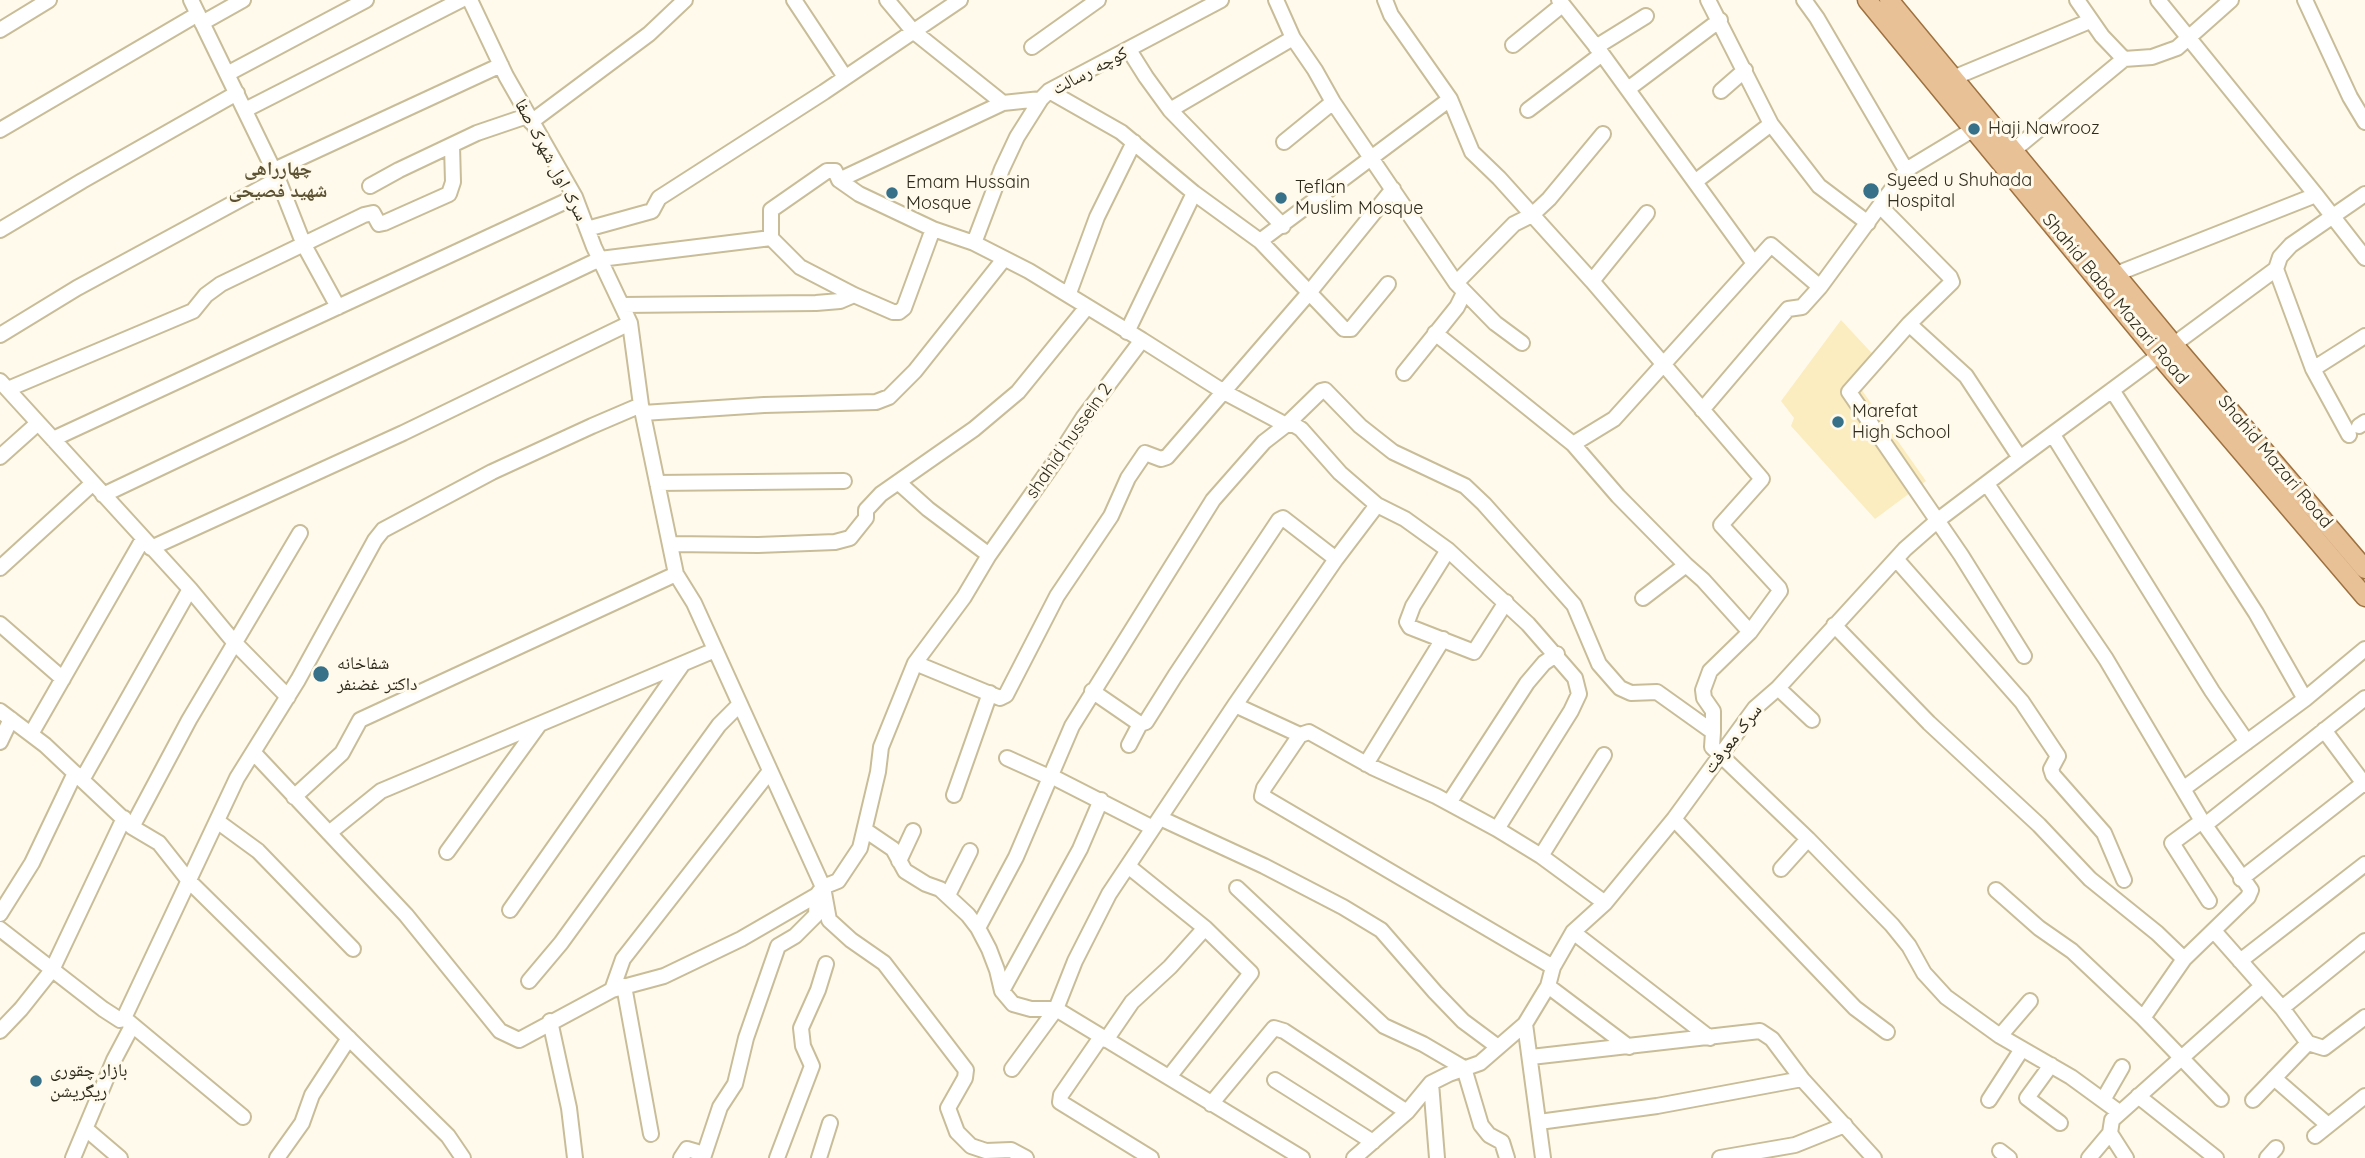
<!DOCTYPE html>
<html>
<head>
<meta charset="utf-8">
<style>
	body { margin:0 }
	canvas { display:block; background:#fffaeb }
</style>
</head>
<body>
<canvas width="2365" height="1158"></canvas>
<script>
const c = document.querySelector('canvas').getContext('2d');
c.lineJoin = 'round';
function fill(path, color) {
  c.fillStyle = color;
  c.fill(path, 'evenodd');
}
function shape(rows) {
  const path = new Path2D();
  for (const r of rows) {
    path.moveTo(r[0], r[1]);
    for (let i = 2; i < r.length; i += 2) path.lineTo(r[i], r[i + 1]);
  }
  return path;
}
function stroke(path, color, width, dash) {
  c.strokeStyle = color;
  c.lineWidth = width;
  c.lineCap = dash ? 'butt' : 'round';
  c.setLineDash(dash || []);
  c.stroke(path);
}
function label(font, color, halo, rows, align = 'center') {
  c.font = font + ' Quicksand,"Noto Naskh Arabic",sans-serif';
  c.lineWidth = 6;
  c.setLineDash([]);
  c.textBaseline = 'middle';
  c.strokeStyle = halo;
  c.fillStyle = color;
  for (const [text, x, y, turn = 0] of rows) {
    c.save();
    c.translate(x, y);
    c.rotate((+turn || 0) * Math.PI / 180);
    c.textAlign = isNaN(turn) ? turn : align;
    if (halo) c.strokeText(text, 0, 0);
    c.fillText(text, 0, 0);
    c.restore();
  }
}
fill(shape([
	[1841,320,1881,363,1859,386,1926,481,1875,519,1791,426,1794,418,1781,401]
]), '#fcedc0');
const minor = shape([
	[191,0,278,179,304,245,338,307],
	[470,0,506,76,575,197,594,247,630,323,641,405,676,574,694,603,823,887,829,920,851,940,884,963,966,1070,965,1078,948,1108,957,1132,971,1146,986,1151,1011,1150,1026,1158],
	[794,0,845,77],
	[887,0,913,31,1003,103],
	[1276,0,1293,38,1315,70,1333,102,1456,283,1495,323,1522,343],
	[1385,0,1391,15,1450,99,1472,152,1499,178,1592,281,1762,479,1721,525,1779,588,1780,591,1750,632,1710,671,1703,690,1704,698,1713,711,1713,732],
	[1559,0,1602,54,1753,262],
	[1708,0,1771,124,1819,186,1868,223],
	[1804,0,1817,18,1906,170],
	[2077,0,2102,36,2124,59],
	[2158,0,2316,195,2365,258],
	[2305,0,2350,97,2365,122],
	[202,23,243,0],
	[0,30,49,0],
	[1513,45,1562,5],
	[1032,47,1098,0],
	[1596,47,1646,16],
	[1129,50,1146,77,1170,110,1283,226],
	[227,74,366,0],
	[1953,78,2090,21],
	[1628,89,1720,20],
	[1049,91,1121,132,1194,193,1260,241,1344,329,1351,329,1388,284],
	[1721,91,1745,70],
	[245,110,461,0],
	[1170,110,1293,38],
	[1528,110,1602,54],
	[531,122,649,34,685,0],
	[0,130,198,14],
	[1284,142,1333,102],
	[2014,150,2124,59,2152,57,2177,48,2231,0],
	[274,170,501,65],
	[839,180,1003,103,1041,99,1049,91,1221,0],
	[1696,181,1771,124],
	[370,186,399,170,477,133,527,116],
	[1881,207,1950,277,1952,282,1909,324,1849,392,1961,555,2024,656],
	[587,229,652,211,659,198,824,92,960,0],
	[0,230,82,181,237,93],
	[771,238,800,267,854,295,893,312,899,312,904,308,933,229],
	[1260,241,1450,99],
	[974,243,1002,169,1017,137,1041,99],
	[2276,269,2313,369,2349,435],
	[2116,274,2316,195],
	[1592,281,1647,213],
	[1456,283,1514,224,1532,215,1549,199,1603,134],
	[1069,293,1097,217,1134,142],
	[623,305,816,303,840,301,854,295],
	[1909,324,1966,376,2020,458],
	[1127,332,1194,193],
	[1435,333,1573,444,1618,496,1686,565,1703,580,1750,632],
	[0,335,77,288,278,179],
	[1142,340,1224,392,1286,425,1294,425,1301,429,1340,473,1377,505,1405,519,1448,550,1528,624,1575,678,1579,694,1571,711,1497,829],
	[2313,369,2365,336],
	[1404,373,1457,307,1464,293],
	[0,381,190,589,234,642,288,697],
	[8,389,193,311,206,295,221,284,364,215,373,213,379,224,384,223,449,194,453,182,452,146],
	[2112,390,2256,613,2305,699],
	[1702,410,1788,309,1802,307,1820,287,1906,170,1974,129],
	[643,413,764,405,876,402,889,397,915,371,1004,259],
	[2359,426,2365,422],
	[2053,435,2212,691,2247,742],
	[53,439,575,197],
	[1573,444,1614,419,1771,245,1820,287],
	[0,457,38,423],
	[898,482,928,509,989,555],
	[657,483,844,481],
	[1987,484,2106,659,2202,821,2251,890,2248,897,2184,959,2143,1018],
	[103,495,600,259,771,238,771,210,827,171,835,171,839,180,859,194,933,229,974,243,1029,271,1142,340,1083,418,1058,457,989,555,964,597,915,663,881,747,878,772,860,848,838,881,823,887,817,895,816,915,795,936,778,946,746,1038,735,1084,720,1107,703,1158],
	[670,544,758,545,835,542,850,538,866,518,866,510,881,494,974,429,1018,392,1087,307],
	[151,548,403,433,630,323],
	[1448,550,1413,606,1407,622,1410,627,1474,652,1506,602],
	[1896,559,2022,702,2058,756,2051,769,2053,775,2104,833,2124,880],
	[0,568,93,483],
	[1643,598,1686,565],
	[0,624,63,679],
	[1834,625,1929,723,2039,825,2090,879,2157,933,2184,959],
	[915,663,1000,698,1006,695,1057,596,1111,516,1128,478,1145,453,1161,459,1167,457,1308,294,1393,189],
	[1778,688,1812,720],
	[1092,691,1140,724,1146,722,1175,676,1279,520,1283,518,1336,559],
	[1235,705,1300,735],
	[0,711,45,745,132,827,159,843,189,881,448,1136,463,1158],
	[2324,730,2365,785],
	[31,734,143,539],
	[0,742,11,719],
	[1129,745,1140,724],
	[253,752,406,915,500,1031,519,1040,612,990,664,976,741,939,817,895],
	[1007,758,1049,777],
	[1366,764,1443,639],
	[1051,776,1153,828],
	[82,780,190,589],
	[2183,789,2305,699,2365,649],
	[954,795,990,693],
	[294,797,342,753,360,720,676,574],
	[1449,803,1527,683,1544,663,1557,654],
	[1160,818,1264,866,1343,907,1381,930,1435,992,1463,1021,1498,1047],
	[1674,819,1855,1008,1887,1032],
	[217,821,258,851,353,949],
	[2202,821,2172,843,2209,901],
	[2205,825,2365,698],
	[132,827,189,720,300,533],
	[865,830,893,849,905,871,926,884,940,889,968,915,978,928,989,949,997,970,1002,991,1013,1004,1031,1009,1056,1009,1302,1158],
	[329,833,381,791,715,650],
	[447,852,539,725],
	[1541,856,1604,755],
	[899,861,913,831],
	[1128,866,1205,928,1251,973,1169,1077],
	[1781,869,1808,839],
	[2241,879,2365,782],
	[1237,888,1384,1026,1423,1044,1464,1068,1481,1125,1489,1135,1502,1142,1507,1158],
	[1996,890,2039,928,2072,951,2143,1018,2221,1099],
	[948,895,970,851],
	[510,910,682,665],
	[0,914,32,863,75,773],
	[978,928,1016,857,1072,726,1213,500,1264,442,1286,425,1321,391,1325,390,1360,426,1393,452,1465,486,1484,504,1574,605,1599,664,1620,688,1631,693,1657,692,1713,732,1712,747,1808,839,1892,925,1909,946,1924,973,1946,997,2000,1036,2071,1077,2119,1112],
	[0,929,103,1009,120,1020,124,1018],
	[2214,931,2282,1008,2308,1043],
	[1573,932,1710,1038],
	[2240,961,2365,864],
	[1553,967,1262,796,1264,788,1300,735,1309,732,1372,767,1436,796,1497,829,1541,856,1605,903],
	[529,981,561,943,719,725,740,704],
	[624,986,651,1134],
	[1548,986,1629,1047],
	[612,990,623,959,770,771],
	[1002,991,1080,849,1101,800],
	[2282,1008,2365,941],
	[124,1018,237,778,298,680,375,540,383,530,492,472,592,426,641,405],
	[124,1018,243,1117],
	[550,1021,569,1108,575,1158],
	[1525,1024,1543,1158],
	[0,1031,21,1009,52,970,124,818],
	[2000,1036,2030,1001],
	[1101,1037,1061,1095,1060,1102,1151,1158],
	[1106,1040,1132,1002,1170,967,1205,928],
	[1531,1057,1760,1031,1772,1039,1802,1079,1874,1158],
	[2051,1065,2027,1098,2060,1123],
	[1012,1069,1056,1009,1075,961,1109,894,1235,705,1336,559,1377,505],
	[2274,1078,2328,1125],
	[1275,1080,1373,1142],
	[1431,1083,1437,1158],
	[2138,1096,2216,1158],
	[1989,1100,2022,1049],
	[2103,1100,2122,1067],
	[2253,1100,2308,1043,2324,1048,2365,1017],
	[1211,1104,1274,1028,1284,1031,1407,1112],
	[1539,1122,1657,1106,1802,1079],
	[86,1129,120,1158],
	[2315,1136,2365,1096],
	[2000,1151,2009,1158],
	[73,1158,114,1060,132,1026],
	[277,1158,302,1123,312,1095,349,1038],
	[681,1158,687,1149,704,1154],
	[777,1158,812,1066,803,1046,801,1028,818,990,826,964],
	[819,1158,830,1123],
	[1354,1158,1407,1112,1431,1083,1449,1074,1480,1063,1525,1024,1548,986,1553,967,1573,932,1605,903,1674,819,1755,708,1778,688,1905,549,1938,520,2020,458,2276,269,2280,257,2291,245,2365,194],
	[1720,1158,1795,1145,1845,1125],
	[2089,1158,2110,1133],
	[2126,1158,2110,1133,2112,1120,2262,986],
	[2267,1158,2276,1148]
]);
const major = shape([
	[1867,0,2159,355,2365,597],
	[1889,0,2174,345,2365,569]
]);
stroke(minor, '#c9bd99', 18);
stroke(major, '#9e713f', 21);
stroke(minor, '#fff', 14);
stroke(major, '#e9c197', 18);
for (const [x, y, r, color] of [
	[1974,129,7,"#367189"],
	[1871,191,9,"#367189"],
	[892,193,7,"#367189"],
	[1281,198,7,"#367189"],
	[1838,422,7,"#367189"],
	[321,674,9,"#367189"],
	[36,1081,7,"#367189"]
]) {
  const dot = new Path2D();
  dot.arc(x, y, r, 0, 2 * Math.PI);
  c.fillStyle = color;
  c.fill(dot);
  stroke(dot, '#fffaeb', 2.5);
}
label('18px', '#2e2a1c', '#fffaeb', [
	["کوچه رسالت",1090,71,-28],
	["سرک اول شهرک صفا",551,160,62],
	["Shahid Baba Mazari Road",2115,299,50],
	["shahid hussein 2",1069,441,-55],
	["Shahid Mazari Road",2275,462,50],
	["سرک معرفت",1733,739,-52]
]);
label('18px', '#2e2a1c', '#fffaeb', [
	["Haji Nawrooz",1988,129],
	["Syeed u Shuhada",1887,181],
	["Hospital",1887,202],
	["Emam Hussain",906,183],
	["Mosque",906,204],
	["Teflan",1295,188],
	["Muslim Mosque",1295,209],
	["Marefat",1852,412],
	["High School",1852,433],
	["شفاخانه",337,664],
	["داکتر غضنفر",337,685],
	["بازار چقوری",50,1071],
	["ریگریشن",50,1092]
], 'left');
label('bold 19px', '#5d5333', '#fffaeb', [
	["چهارراهی",278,169],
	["شهید فصیحی",278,191]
]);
</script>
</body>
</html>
